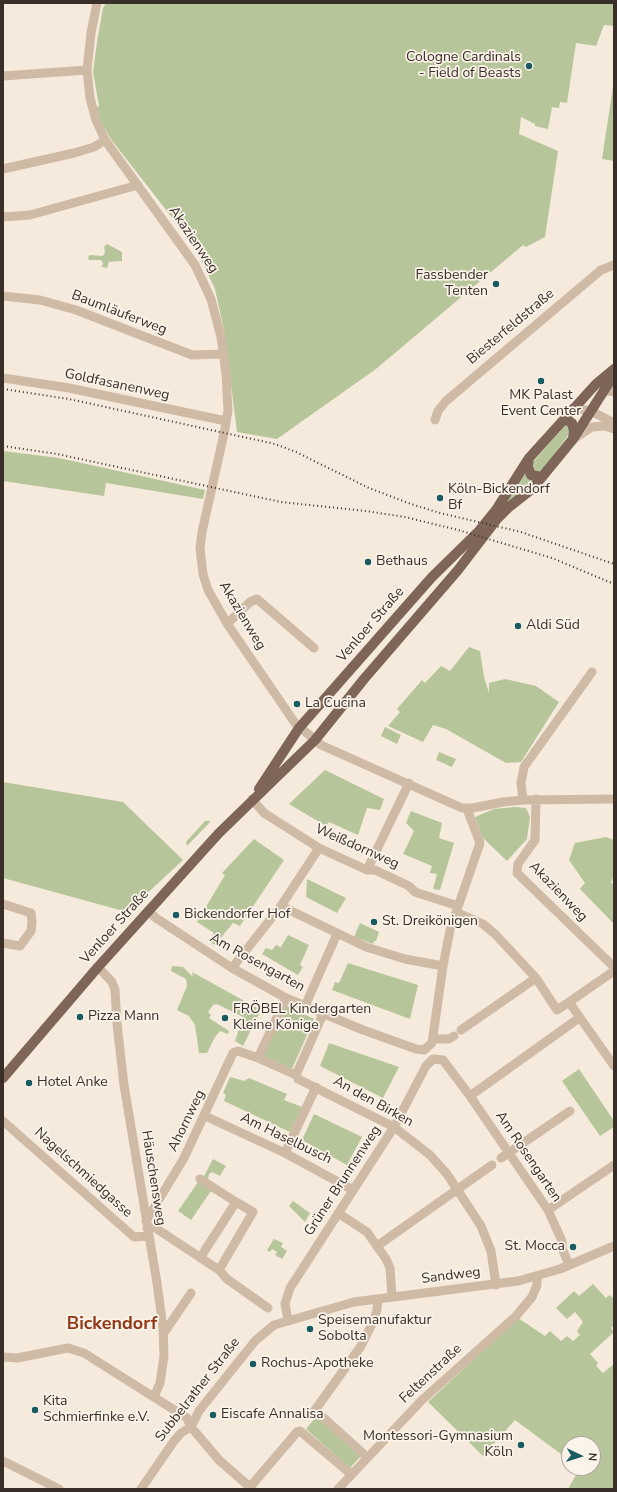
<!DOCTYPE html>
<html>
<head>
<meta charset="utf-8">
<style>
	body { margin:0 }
	#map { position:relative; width:617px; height:1492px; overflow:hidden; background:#f5eadc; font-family:"Nunito Sans",sans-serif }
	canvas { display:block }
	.frame { position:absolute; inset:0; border:4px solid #3a2e28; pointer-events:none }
	.north { position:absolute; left:561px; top:1436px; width:40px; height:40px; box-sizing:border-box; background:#fcf4ea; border:1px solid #aea59c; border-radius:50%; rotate:94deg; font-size:11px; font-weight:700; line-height:16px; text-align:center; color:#3a2e28 }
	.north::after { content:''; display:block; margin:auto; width:14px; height:18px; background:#185b61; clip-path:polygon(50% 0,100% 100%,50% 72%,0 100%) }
</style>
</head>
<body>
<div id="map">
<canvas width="617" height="1492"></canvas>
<div class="frame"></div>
<div class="north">N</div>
</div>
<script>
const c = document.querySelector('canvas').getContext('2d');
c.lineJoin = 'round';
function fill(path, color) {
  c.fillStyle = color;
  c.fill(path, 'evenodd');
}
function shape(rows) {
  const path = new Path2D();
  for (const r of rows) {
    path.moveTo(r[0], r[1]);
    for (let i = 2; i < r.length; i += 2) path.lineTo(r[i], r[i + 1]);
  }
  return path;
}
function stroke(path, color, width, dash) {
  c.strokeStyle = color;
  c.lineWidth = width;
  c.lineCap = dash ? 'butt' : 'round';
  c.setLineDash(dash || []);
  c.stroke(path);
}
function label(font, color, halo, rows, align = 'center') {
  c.font = font + ' "Nunito Sans",sans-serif';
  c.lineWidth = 3.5;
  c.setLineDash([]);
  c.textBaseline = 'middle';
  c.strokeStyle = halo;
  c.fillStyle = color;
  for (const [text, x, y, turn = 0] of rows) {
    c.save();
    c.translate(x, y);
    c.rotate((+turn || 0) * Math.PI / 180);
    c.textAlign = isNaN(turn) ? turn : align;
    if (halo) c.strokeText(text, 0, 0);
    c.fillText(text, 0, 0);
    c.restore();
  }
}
fill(shape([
	[106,3,614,3,614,26,604,25,596,46,576,43,567,103,560,102,559,108,552,107,548,129,535,126,535,124,521,117,519,134,558,151,545,237,526,247,523,245,376,369,277,439,237,432,224,330,215,289,195,247,110,138,102,123,96,108,99,106,93,72,97,42,103,8],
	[614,80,614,161,602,159],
	[107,244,122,252,122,261,109,262,107,268,102,267,103,263,101,260,89,260,88,257,90,255,103,256,105,252,104,247],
	[566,424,571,428,569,434,543,470,539,472,535,472,533,462],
	[3,451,59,458,205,490,203,499,106,483,104,496,3,481],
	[524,471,533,482,500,510],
	[469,647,480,651,484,677,489,693,489,683,505,679,536,686,559,702,521,762,506,763,446,729,433,725,423,742,388,726,400,712,397,709,422,680,425,683,441,666,450,671],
	[385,727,401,735,397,744,381,736],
	[439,752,456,759,452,767,436,760],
	[325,770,384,799,380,810,367,808,358,835,329,822,326,826,289,804],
	[3,782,123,802,183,860,127,912,3,878],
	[515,807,526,808,530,817,527,839,507,861,483,838,475,817,494,809],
	[411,811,442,823,439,838,454,843,440,890,433,889,437,874,430,873,432,866,403,854,414,831,406,823],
	[205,821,211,821,187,846,186,842],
	[606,837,614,840,614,875,611,883,614,884,614,924,580,889,585,883,569,860,575,843],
	[254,839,284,860,240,926,233,923,215,945,209,941,214,933,197,922,225,875,222,873],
	[307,879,346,898,337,913,306,897],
	[360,923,379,932,376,941,374,941,373,944,354,937],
	[288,935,309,945,300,965,303,967,298,975,262,954,266,948,272,950,276,945,281,947],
	[348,963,418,985,410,1019,332,990,335,982,339,983],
	[172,966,183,967,193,977,192,972,261,1010,243,1046,235,1041,243,1017,217,1004,213,1005,208,1012,211,1015,209,1018,229,1031,228,1034,220,1031,215,1037,207,1053,199,1053,195,1025,189,1016,177,1010,187,986,186,979,171,971],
	[285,1005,314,1019,292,1069,262,1055],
	[329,1043,399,1067,383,1098,320,1066],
	[579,1069,614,1121,614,1127,600,1136,562,1081],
	[230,1077,244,1081,249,1078,287,1094,284,1100,302,1107,290,1132,224,1101,226,1095,223,1093],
	[314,1114,362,1137,347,1165,302,1140],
	[213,1159,226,1166,220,1176,212,1172,209,1174,208,1179,203,1178],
	[198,1182,211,1191,191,1220,178,1211],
	[293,1201,310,1213,305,1222,289,1206],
	[274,1239,283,1243,281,1247,287,1251,282,1259,275,1255,277,1252,272,1249,270,1252,267,1250],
	[593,1284,606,1298,610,1295,614,1299,614,1325,611,1328,614,1332,590,1354,598,1363,596,1366,603,1373,614,1364,614,1489,568,1489,580,1468,593,1468,593,1444,569,1444,569,1460,515,1420,483,1456,428,1402,518,1318,545,1336,550,1331,561,1341,567,1336,573,1341,580,1335,577,1331,583,1322,575,1312,567,1319,556,1308,574,1291,579,1296],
	[316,1417,361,1456,350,1468,306,1429]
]), '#b7c69a');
stroke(shape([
	[97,3,91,33,87,70,90,98,96,120,105,140,195,265,211,299,221,337,226,374,228,410,225,429,202,532,200,548,203,574,208,590,228,625,295,723,321,745,462,808,473,808,503,802,523,800,614,799],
	[3,76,87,70],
	[3,169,74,153,94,147,105,140],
	[3,217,30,215,138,185],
	[3,296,40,300,76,310,192,355,223,354],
	[3,378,69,388,226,421],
	[603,390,614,392],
	[573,408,591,411,614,423],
	[435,420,438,411,446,401,601,270,614,265],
	[575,438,592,427,605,426,614,429],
	[228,623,250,602,257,599,314,648],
	[252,799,264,813,319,848,367,870,375,870,409,886,415,892,458,906],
	[536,799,535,840,518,864,517,873,614,967],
	[523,800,521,783,524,767,592,672],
	[367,870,409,783],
	[3,904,31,913,32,922,31,931,20,946,3,943],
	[281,906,366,947,405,959,443,966],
	[148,911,156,918,232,968,286,998,363,1030,416,1049,424,1050,432,1043,443,966,450,930,480,843,467,809],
	[456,912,483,924,495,934,536,978,557,1010,569,1002,614,1066],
	[98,967,112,982,115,990,117,1024,124,1085,157,1283,163,1328,164,1356,160,1383,154,1397],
	[232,968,281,906,319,848],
	[569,1002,614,971],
	[305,1006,337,934],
	[461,1030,536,978],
	[433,1039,449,1039,454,1036],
	[258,1058,286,998],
	[296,1075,323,1014],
	[470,1096,579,1018],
	[205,1116,285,1153,353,1190],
	[3,1121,134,1237,149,1236],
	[285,1153,316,1087],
	[501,1158,570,1111],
	[200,1179,236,1202],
	[548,1210,614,1165],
	[338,1213,367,1232,386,1259,390,1268,392,1297],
	[146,1221,184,1158,233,1053,238,1051,258,1058,296,1075,298,1079,394,1127,430,1155,447,1174,481,1226,491,1251,496,1285],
	[147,1228,154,1227,219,1270,227,1279,268,1308],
	[377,1246,492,1165],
	[200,1258,236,1202,253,1212,219,1270],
	[288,1320,285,1304,290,1288,394,1127,426,1066,433,1059,443,1060,470,1096,548,1210,562,1241,562,1248,569,1265],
	[164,1333,191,1293],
	[3,1357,17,1358,68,1348,84,1353,187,1418,191,1427,219,1460,252,1489],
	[367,1457,315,1410,361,1346,374,1320,377,1310,378,1299],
	[3,1461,59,1489],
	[250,1487,297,1432,300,1431,351,1474],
	[141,1489,174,1441,181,1433,191,1427,199,1411,255,1341,274,1325,354,1302,518,1281,560,1269,614,1246],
	[338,1489,422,1400,516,1316,532,1297,537,1285,537,1277]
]), '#cfbaa6', 9);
stroke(shape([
	[563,421,567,420,572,423,574,431,573,439],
	[529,458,528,466,531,475,542,477],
	[259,789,299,728,432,577,479,531,496,510,529,458,596,384,614,369],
	[3,1078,98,967,219,833,315,740,364,679,458,570,497,519,509,507,532,489,542,477,573,439,614,375]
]), '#7e6557', 10);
stroke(shape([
	[3,389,69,399,275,444,296,452,369,488,411,504,440,513,521,532,614,564],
	[3,446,57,454,281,502,366,511,405,517,458,530,552,558,614,584]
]), '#3a2e28', 2, [1, 3]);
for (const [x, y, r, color] of [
	[529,66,4,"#185b61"],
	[496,284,4,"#185b61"],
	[541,381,4,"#185b61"],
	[440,498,4,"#185b61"],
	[368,562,4,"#185b61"],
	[518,626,4,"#185b61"],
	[297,704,4,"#185b61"],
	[176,915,4,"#185b61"],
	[374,922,4,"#185b61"],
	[80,1017,4,"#185b61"],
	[225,1018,4,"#185b61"],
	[29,1083,4,"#185b61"],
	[573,1247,4,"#185b61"],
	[310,1329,4,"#185b61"],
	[253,1364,4,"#185b61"],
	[35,1410,4,"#185b61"],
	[213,1415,4,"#185b61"],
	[521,1445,4,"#185b61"]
]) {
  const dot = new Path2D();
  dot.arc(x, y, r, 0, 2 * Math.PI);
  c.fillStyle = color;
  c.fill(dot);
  stroke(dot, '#fcf4ea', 1.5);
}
label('14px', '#3a2e28', '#fcf4ea', [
	["Cologne Cardinals",521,58,"right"],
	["- Field of Beasts",521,74,"right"],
	["Fassbender",488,276,"right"],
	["Tenten",488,292,"right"],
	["MK Palast",541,396,"center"],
	["Event Center",541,412,"center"],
	["Köln-Bickendorf",448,490],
	["Bf",448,506],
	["Bethaus",376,562],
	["Aldi Süd",526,626],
	["La Cucina",305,704],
	["Bickendorfer Hof",184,915],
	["St. Dreikönigen",382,922],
	["FRÖBEL Kindergarten",233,1010],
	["Kleine Könige",233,1026],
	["Pizza Mann",88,1017],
	["Hotel Anke",37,1083],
	["St. Mocca",565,1247,"right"],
	["Speisemanufaktur",318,1321],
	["Sobolta",318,1337],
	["Rochus-Apotheke",261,1364],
	["Kita",43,1402],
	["Schmierfinke e.V.",43,1418],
	["Eiscafe Annalisa",221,1415],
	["Montessori-Gymnasium",513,1437,"right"],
	["Köln",513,1453,"right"]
], 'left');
label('14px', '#3a2e28', '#fcf4ea', [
	["Akazienweg",193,240,56],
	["Baumläuferweg",119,313,21],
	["Biesterfeldstraße",511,327,-40],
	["Goldfasanenweg",117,385,12],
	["Akazienweg",242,616,59],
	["Venloer Straße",371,625,-49],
	["Weißdornweg",357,847,24],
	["Akazienweg",558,892,46],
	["Venloer Straße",115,927,-48],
	["Am Rosengarten",257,963,29],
	["An den Birken",373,1102,29],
	["Ahornweg",187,1121,-64],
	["Am Haselbusch",286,1139,26],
	["Am Rosengarten",528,1157,56],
	["Nagelschmiedgasse",83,1173,42],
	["Häuschensweg",153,1178,81],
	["Grüner Brunnenweg",343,1181,-57],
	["Sandweg",451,1276,-7],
	["Feltenstraße",431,1374,-43],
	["Subbelrather Straße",198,1390,-52]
]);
label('bold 18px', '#933717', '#fcf4ea', [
	["Bickendorf",112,1325]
]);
</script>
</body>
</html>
